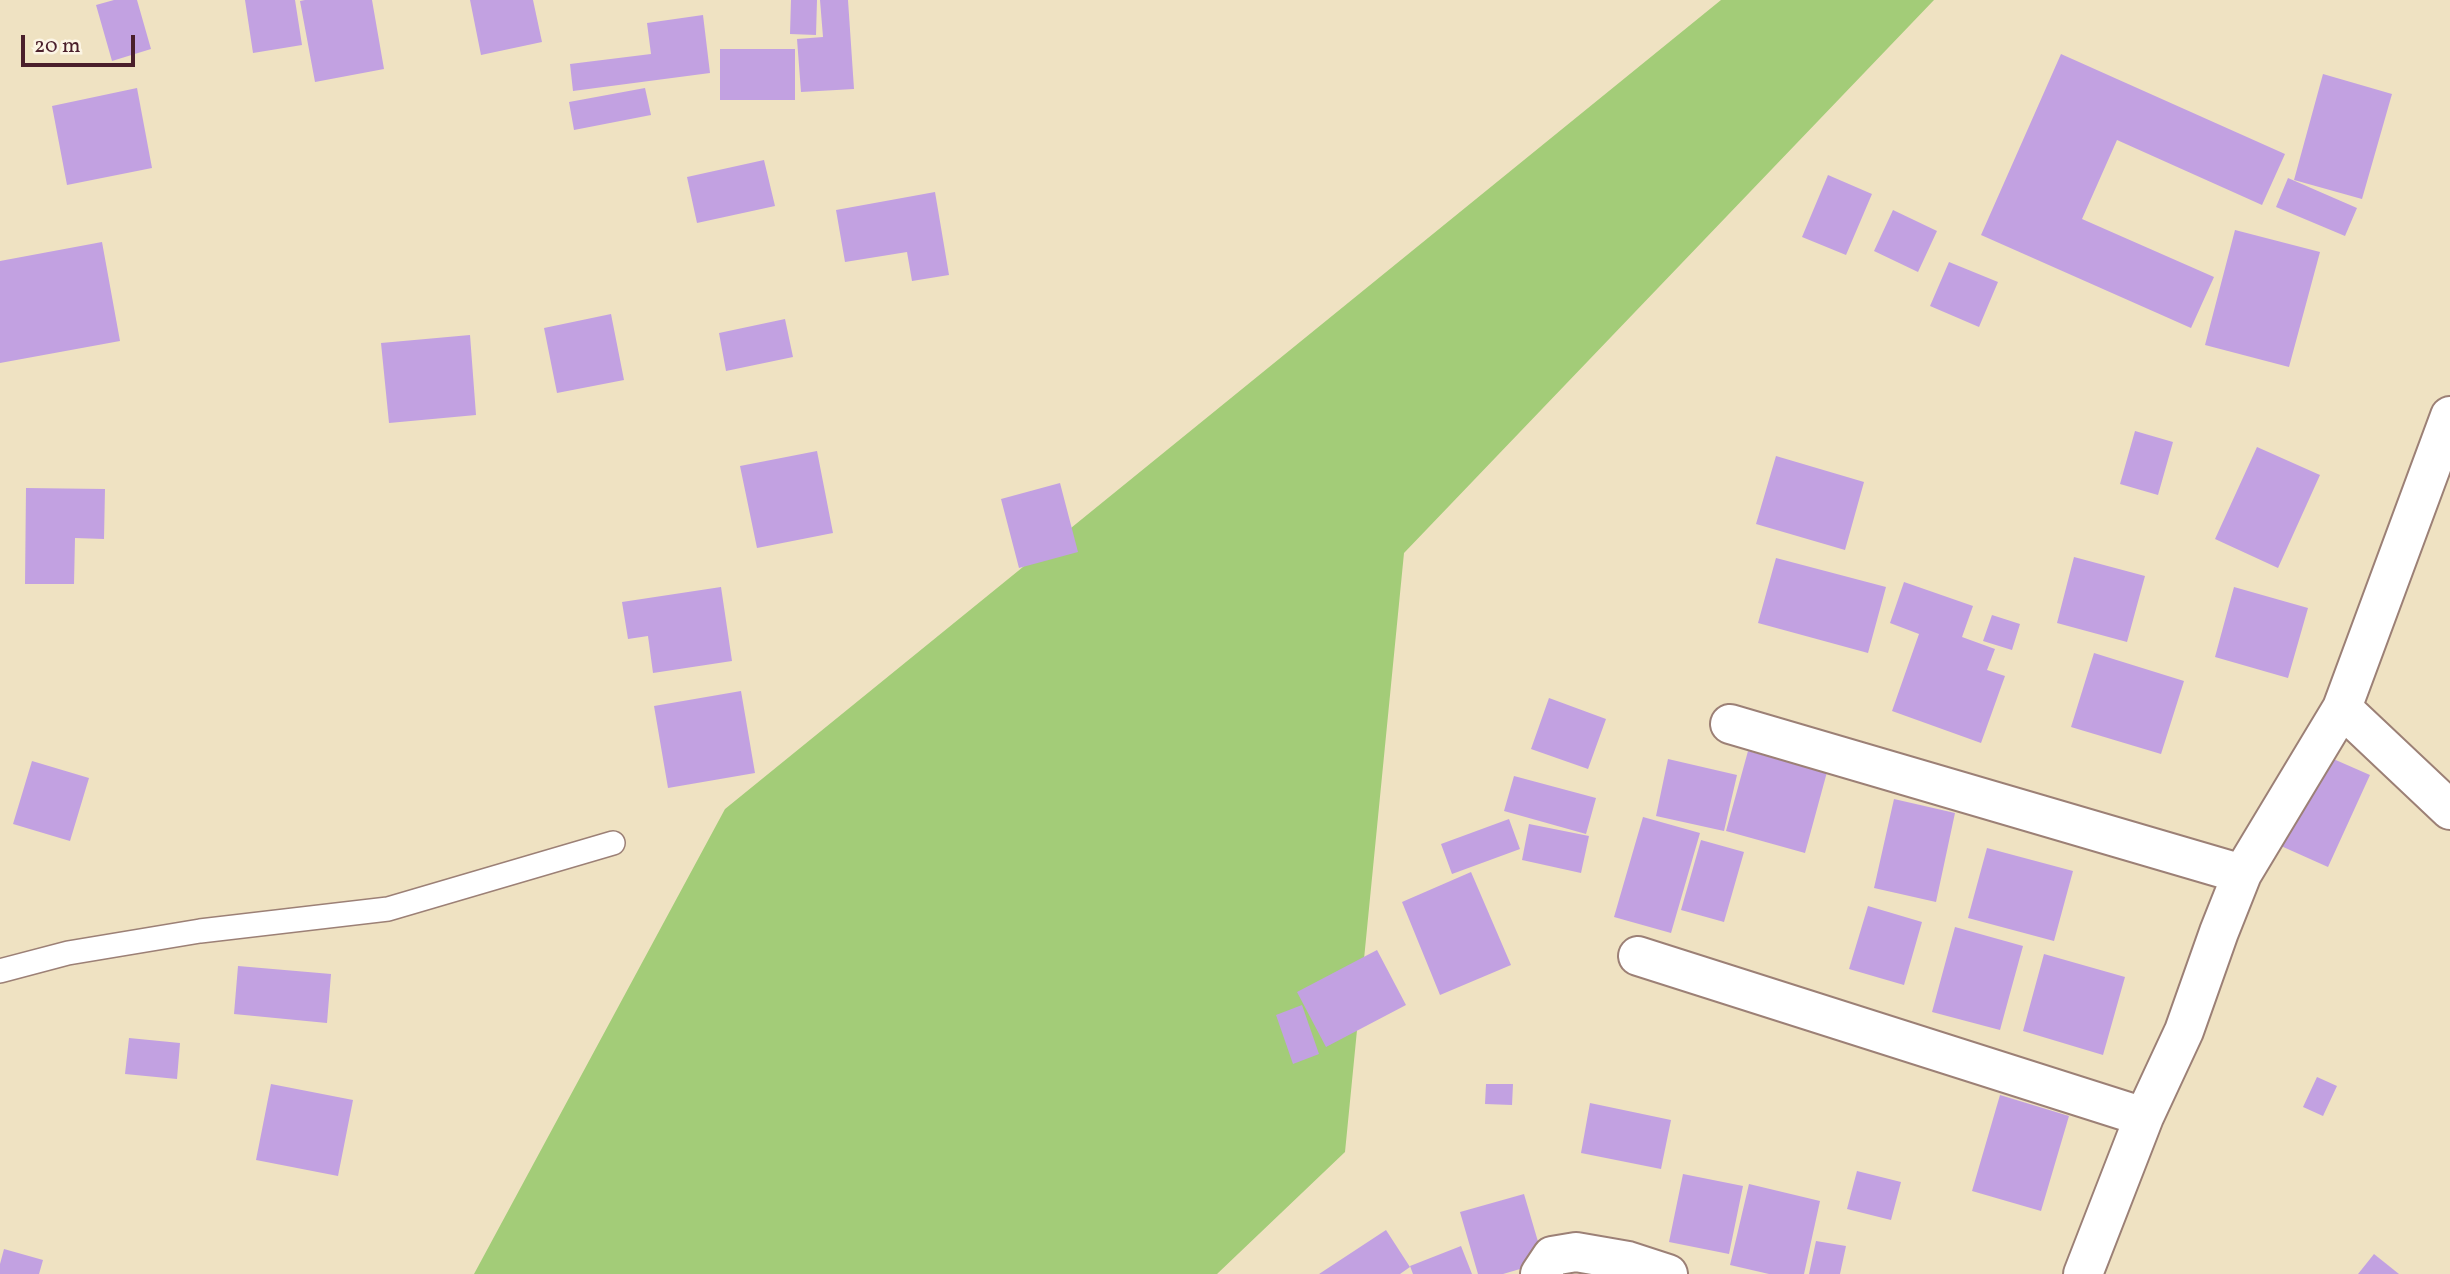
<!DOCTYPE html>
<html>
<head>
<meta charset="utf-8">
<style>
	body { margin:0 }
	#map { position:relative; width:2450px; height:1274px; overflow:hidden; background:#efe2c2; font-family:Vollkorn,serif }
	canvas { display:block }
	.scale { position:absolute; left:21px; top:35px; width:114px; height:32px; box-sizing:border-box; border:4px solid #4a1f2b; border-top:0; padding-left:9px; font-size:21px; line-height:24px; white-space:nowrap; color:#4a1f2b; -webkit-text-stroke:5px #fcf5e5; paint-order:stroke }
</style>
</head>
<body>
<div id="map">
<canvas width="2450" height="1274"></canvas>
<div class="scale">20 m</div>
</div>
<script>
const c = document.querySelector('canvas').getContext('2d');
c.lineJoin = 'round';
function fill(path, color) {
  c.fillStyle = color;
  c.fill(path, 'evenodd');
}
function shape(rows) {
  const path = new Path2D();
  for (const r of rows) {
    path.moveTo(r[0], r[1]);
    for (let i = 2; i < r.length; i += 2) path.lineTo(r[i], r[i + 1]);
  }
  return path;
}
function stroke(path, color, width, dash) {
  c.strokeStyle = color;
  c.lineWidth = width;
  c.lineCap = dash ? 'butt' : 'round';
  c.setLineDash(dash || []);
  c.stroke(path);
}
fill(shape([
	[1721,0,1934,0,1404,553,1345,1152,1217,1274,474,1274,725,809]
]), '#a3cc78');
fill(shape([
	[114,0,137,0,151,49,112,61,96,5],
	[245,0,295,0,302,45,253,53],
	[305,0,372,0,384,69,315,82,300,1],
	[470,0,533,0,542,42,481,55],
	[791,0,817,0,816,35,790,34],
	[820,0,848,0,854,89,801,92,797,39,823,37],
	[703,15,710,73,573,91,570,64,651,54,647,23],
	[720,49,795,49,795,100,720,100],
	[2061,54,2285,154,2262,205,2117,140,2082,219,2214,277,2191,328,1981,235],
	[2323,74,2392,94,2362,199,2294,180],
	[137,88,152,168,67,185,52,106],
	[645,88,651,115,574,130,569,102],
	[764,160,775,206,697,223,687,177],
	[1828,175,1872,194,1846,255,1802,237],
	[2288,178,2357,208,2345,236,2276,207],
	[935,192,949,275,912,281,907,252,845,262,836,210],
	[1893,210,1937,231,1918,272,1874,251],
	[2235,230,2320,252,2289,367,2205,345],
	[102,242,120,341,0,363,0,261],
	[1949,262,1998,282,1979,327,1930,306],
	[611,314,624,380,557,393,544,328],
	[785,319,793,357,726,371,719,333],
	[470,335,476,415,389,423,381,343],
	[2135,431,2173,442,2158,495,2120,484],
	[2257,447,2320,475,2278,568,2215,539],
	[817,451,833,533,757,548,740,466],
	[1776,456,1864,482,1845,550,1756,524],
	[1060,483,1078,552,1019,568,1001,499],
	[26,488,105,489,104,539,75,538,74,584,25,584],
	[2074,557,2145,576,2127,642,2057,623],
	[1776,558,1886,587,1868,653,1758,623],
	[1904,582,1973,606,1962,637,1995,649,1987,670,2005,676,1981,743,1892,711,1919,634,1890,623],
	[721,587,732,661,653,673,648,636,628,639,622,602],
	[2234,587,2308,608,2288,678,2215,657],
	[1992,615,2020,624,2012,650,1983,641],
	[2094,653,2184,681,2161,754,2071,727],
	[741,691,755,773,668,788,654,706],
	[1549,698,1606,719,1588,769,1531,749],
	[1748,751,1827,772,1805,853,1726,831],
	[2322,754,2370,775,2328,867,2281,846],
	[1668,759,1737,775,1724,831,1656,816],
	[32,761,89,778,70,841,13,824],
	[1514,776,1596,798,1586,834,1504,811],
	[1894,799,1955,813,1936,902,1874,888],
	[1643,817,1700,833,1671,933,1614,917],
	[1509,819,1520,849,1452,874,1441,844],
	[1529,824,1589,836,1581,873,1522,860],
	[1701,840,1744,852,1724,922,1681,910],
	[1987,848,2073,871,2054,941,1968,918],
	[1471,872,1511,965,1440,995,1402,902],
	[1868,906,1922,922,1904,985,1849,969],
	[1955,927,2023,946,2000,1030,1932,1012],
	[1377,950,1406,1005,1326,1047,1297,992],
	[2044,954,2125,977,2103,1055,2023,1031],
	[238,966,331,974,327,1023,234,1014],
	[1302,1005,1319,1054,1293,1064,1276,1015],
	[129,1038,180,1043,177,1079,125,1074],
	[2317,1077,2337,1086,2323,1116,2303,1107],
	[271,1084,353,1100,338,1176,256,1160],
	[1486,1084,1513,1084,1512,1105,1485,1104],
	[2000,1095,2069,1116,2041,1211,1972,1191],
	[1590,1103,1671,1120,1661,1169,1581,1153],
	[1857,1171,1901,1182,1891,1220,1847,1209],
	[1683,1174,1743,1186,1729,1254,1669,1242],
	[1749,1184,1820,1201,1804,1274,1769,1274,1730,1265],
	[1524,1194,1544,1262,1503,1274,1478,1274,1460,1212],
	[1386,1230,1410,1267,1400,1274,1319,1274],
	[1816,1241,1846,1246,1840,1274,1809,1274],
	[1461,1246,1472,1274,1413,1274,1410,1266],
	[4,1249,43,1260,39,1274,0,1274,0,1264],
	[2374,1254,2399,1274,2358,1274]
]), '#c2a1e1');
const lane = shape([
	[0,971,68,953,200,931,388,909,613,843]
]);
const street = shape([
	[2342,708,2450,810],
	[1730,724,2242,874],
	[1638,956,2144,1117],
	[1540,1274,1552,1256,1576,1252,1628,1261,1668,1274],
	[2083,1274,2144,1117,2184,1031,2219,932,2242,874,2342,708,2450,416]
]);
stroke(lane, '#9c8076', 26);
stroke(street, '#9c8076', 42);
stroke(lane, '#fff', 23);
stroke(street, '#fff', 38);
</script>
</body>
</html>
